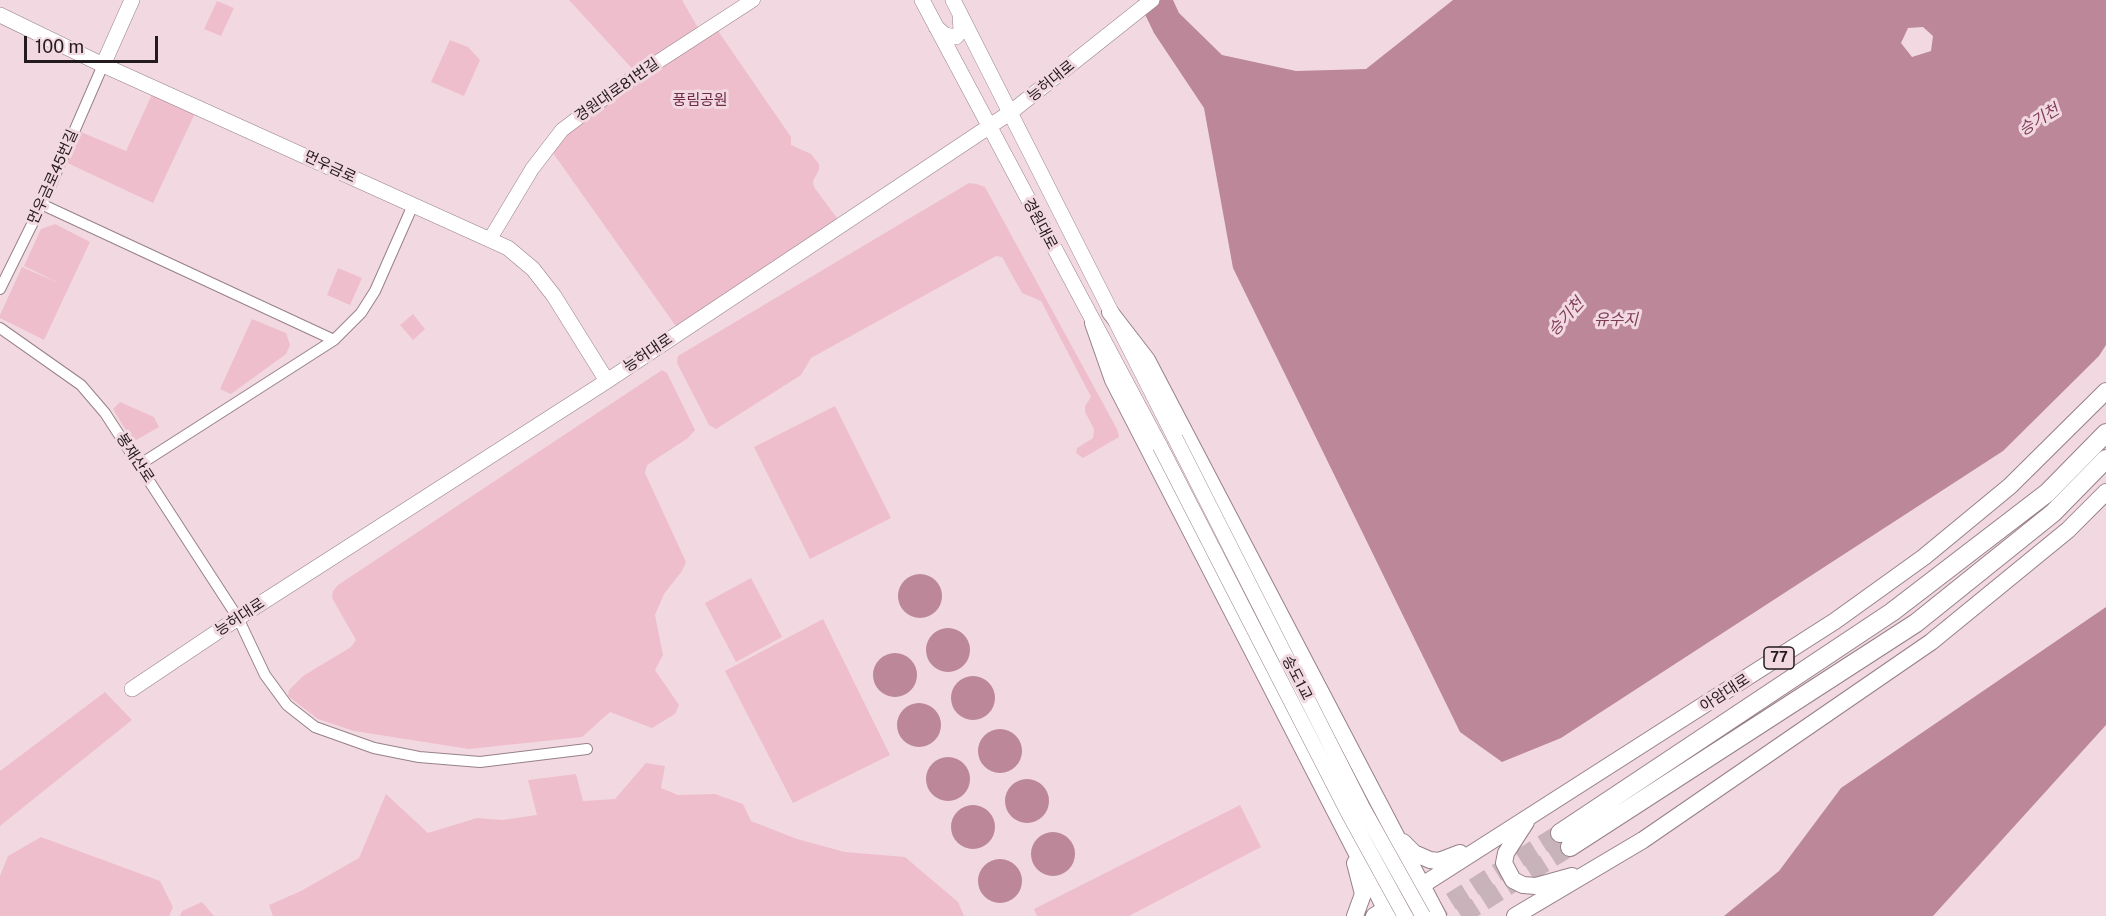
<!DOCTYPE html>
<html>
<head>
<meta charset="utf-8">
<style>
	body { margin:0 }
	#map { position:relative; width:2106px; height:916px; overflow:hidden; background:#f2d9e1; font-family:"Public Sans",sans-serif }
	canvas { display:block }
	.scale { position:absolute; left:24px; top:36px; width:134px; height:27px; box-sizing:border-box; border:3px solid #241b1e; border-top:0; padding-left:8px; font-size:18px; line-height:21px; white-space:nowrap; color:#241b1e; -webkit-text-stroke:4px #f2d9e1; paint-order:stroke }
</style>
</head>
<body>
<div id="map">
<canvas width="2106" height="916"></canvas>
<div class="scale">100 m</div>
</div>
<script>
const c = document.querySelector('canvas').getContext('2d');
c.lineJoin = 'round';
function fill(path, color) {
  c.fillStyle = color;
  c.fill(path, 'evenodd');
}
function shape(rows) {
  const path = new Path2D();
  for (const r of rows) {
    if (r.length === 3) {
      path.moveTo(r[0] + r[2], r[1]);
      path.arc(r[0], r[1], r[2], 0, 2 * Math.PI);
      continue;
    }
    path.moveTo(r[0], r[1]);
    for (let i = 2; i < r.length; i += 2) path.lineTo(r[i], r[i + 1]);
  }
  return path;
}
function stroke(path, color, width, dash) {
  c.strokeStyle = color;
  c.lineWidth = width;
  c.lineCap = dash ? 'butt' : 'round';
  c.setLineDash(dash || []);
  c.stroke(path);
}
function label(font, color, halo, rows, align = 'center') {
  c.font = font + ' "Public Sans","Noto Sans KR",sans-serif';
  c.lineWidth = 6;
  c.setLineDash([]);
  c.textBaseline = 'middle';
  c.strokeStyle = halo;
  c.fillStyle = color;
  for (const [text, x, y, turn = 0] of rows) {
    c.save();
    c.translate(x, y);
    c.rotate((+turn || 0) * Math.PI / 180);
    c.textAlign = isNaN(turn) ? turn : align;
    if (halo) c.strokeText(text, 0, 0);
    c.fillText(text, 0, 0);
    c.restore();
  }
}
fill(shape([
	[569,0,682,0,701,33,714,25,791,137,791,145,811,154,819,164,819,170,813,181,814,187,842,225,680,332,548,146,638,75],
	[217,1,234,8,221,36,204,29],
	[450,40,468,47,480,60,464,96,431,82],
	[155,88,198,107,153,203,61,160,74,129,126,151],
	[969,183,977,184,985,187,1117,429,1119,437,1083,458,1076,453,1077,448,1093,438,1094,429,1085,412,1085,406,1091,397,1041,301,1022,293,1002,257,996,256,811,358,801,375,716,429,709,425,677,363,678,356],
	[55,224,90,242,44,340,0,318,0,315,22,267,61,284,24,266,41,229],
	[338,268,362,278,350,305,327,295],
	[413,314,425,329,413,340,400,325],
	[252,319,286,333,290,345,286,354,231,394,220,389],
	[662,370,667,373,695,430,688,438,647,465,645,473,686,562,682,571,664,594,655,615,663,655,655,670,679,705,675,714,652,728,610,712,582,737,469,749,354,731,318,719,288,696,289,690,303,676,351,647,356,640,332,598,333,591,338,585],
	[120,402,154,417,159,427,133,442,113,409],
	[835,406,891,518,810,559,754,447],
	[751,578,782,637,736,662,705,603],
	[823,619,890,755,793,803,725,671],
	[105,692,132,720,0,826,0,771],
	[646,763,665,766,661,788,678,795,715,794,743,804,751,821,797,839,845,852,905,857,958,902,964,916,273,916,269,905,301,891,359,858,386,794,428,833,477,818,502,820,537,815,528,780,576,774,583,801,615,799],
	[1240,805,1261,847,1129,916,1037,916,1034,909],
	[41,837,160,881,173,907,169,916,0,916,0,876,8,856],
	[202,902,214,916,180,916,182,911]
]), '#eebecd');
fill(shape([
	[1138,0,1173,0,1179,13,1222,55,1296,71,1366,69,1453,0,2106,0,2106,345,2099,356,2003,451,1561,738,1502,762,1460,732,1233,268,1204,108,1154,33],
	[1923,27,1933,36,1931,51,1912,57,1901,43,1908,28],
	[920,596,22],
	[2106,607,2106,725,1933,916,1724,916,1779,871,1841,788],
	[948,650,22],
	[895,675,22],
	[973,698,22],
	[919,725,22],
	[1000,751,22],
	[948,779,22],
	[1027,801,22],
	[973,827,22],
	[1053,854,22],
	[1000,881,22]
]), '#bb8799');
stroke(shape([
	[1428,916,1560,833],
	[1461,916,1570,847]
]), '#c9b3ba', 18, [18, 9]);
const minor = shape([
	[41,204,334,340],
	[0,289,46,196,103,65],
	[0,328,81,385,105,413,238,618,265,675,287,705,315,727,374,748,419,757,480,762,587,749],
	[139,465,334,340,361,313,375,291,413,205]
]);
const tertiary = shape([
	[490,239,532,169,562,130,619,87,753,0]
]);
const secondary = shape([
	[922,0,1160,446],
	[953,0,1175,438],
	[0,15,103,65,508,248,533,269,554,296,607,381],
	[936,27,945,35,956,37,961,31,960,14],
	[103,65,132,0],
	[132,689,238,618,607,381,1011,112,1152,0]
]);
const primary = shape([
	[1110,312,1147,360,1438,916],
	[1093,323,1113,380,1389,916],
	[1526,822,1506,853,1504,863,1513,880,1523,885,1536,886,1572,876],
	[1403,842,1414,853,1430,860,1439,861,1460,853],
	[1355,863,1363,894,1355,916],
	[1374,916,1835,621,1924,557,2010,486,2106,391],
	[1515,916,1643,840,1931,642,2068,530,2106,492]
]);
const trunk = shape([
	[1560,833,1892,612,2047,493,2106,433],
	[1570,847,1916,623,2053,513,2106,459]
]);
stroke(minor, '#978088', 12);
stroke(tertiary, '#978088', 15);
stroke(secondary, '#978088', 16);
stroke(primary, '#978088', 18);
stroke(trunk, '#978088', 20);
stroke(minor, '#fff', 10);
stroke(tertiary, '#fff', 14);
stroke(secondary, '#fff', 15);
stroke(primary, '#fff', 16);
stroke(trunk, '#fff', 18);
const secondaryBridge = shape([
	[1175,438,1362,807,1423,916],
	[1160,446,1350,816,1405,916]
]);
stroke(secondaryBridge, '#978088', 16, []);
stroke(secondaryBridge, '#fff', 15);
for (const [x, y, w] of [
	[1779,658,30]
]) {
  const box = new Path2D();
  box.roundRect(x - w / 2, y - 11, w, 22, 4.5);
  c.fillStyle = '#f2d9e1';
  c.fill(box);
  stroke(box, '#241b1e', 1.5);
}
label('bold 14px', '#241b1e', null, [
	["77",1779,658]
]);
label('15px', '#241b1e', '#f2d9e1', [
	["능허대로",1051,81,-39],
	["경원대로81번길",617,90,-35],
	["먼우금로",330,167,25],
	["먼우금로45번길",53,177,-66],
	["경원대로",1040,224,62],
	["능허대로",648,353,-34],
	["봉재산로",135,458,57],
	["능허대로",240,617,-33],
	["송도1교",1297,678,63],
	["아암대로",1725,693,-33]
]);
label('15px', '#6c2a45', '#f2d9e1', [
	["풍림공원",700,100]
]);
label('italic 16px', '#7e3b56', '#f2d9e1', [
	["승기천",2039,120,-32],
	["승기천",1566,317,-48],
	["유수지",1616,320]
]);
</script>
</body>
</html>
